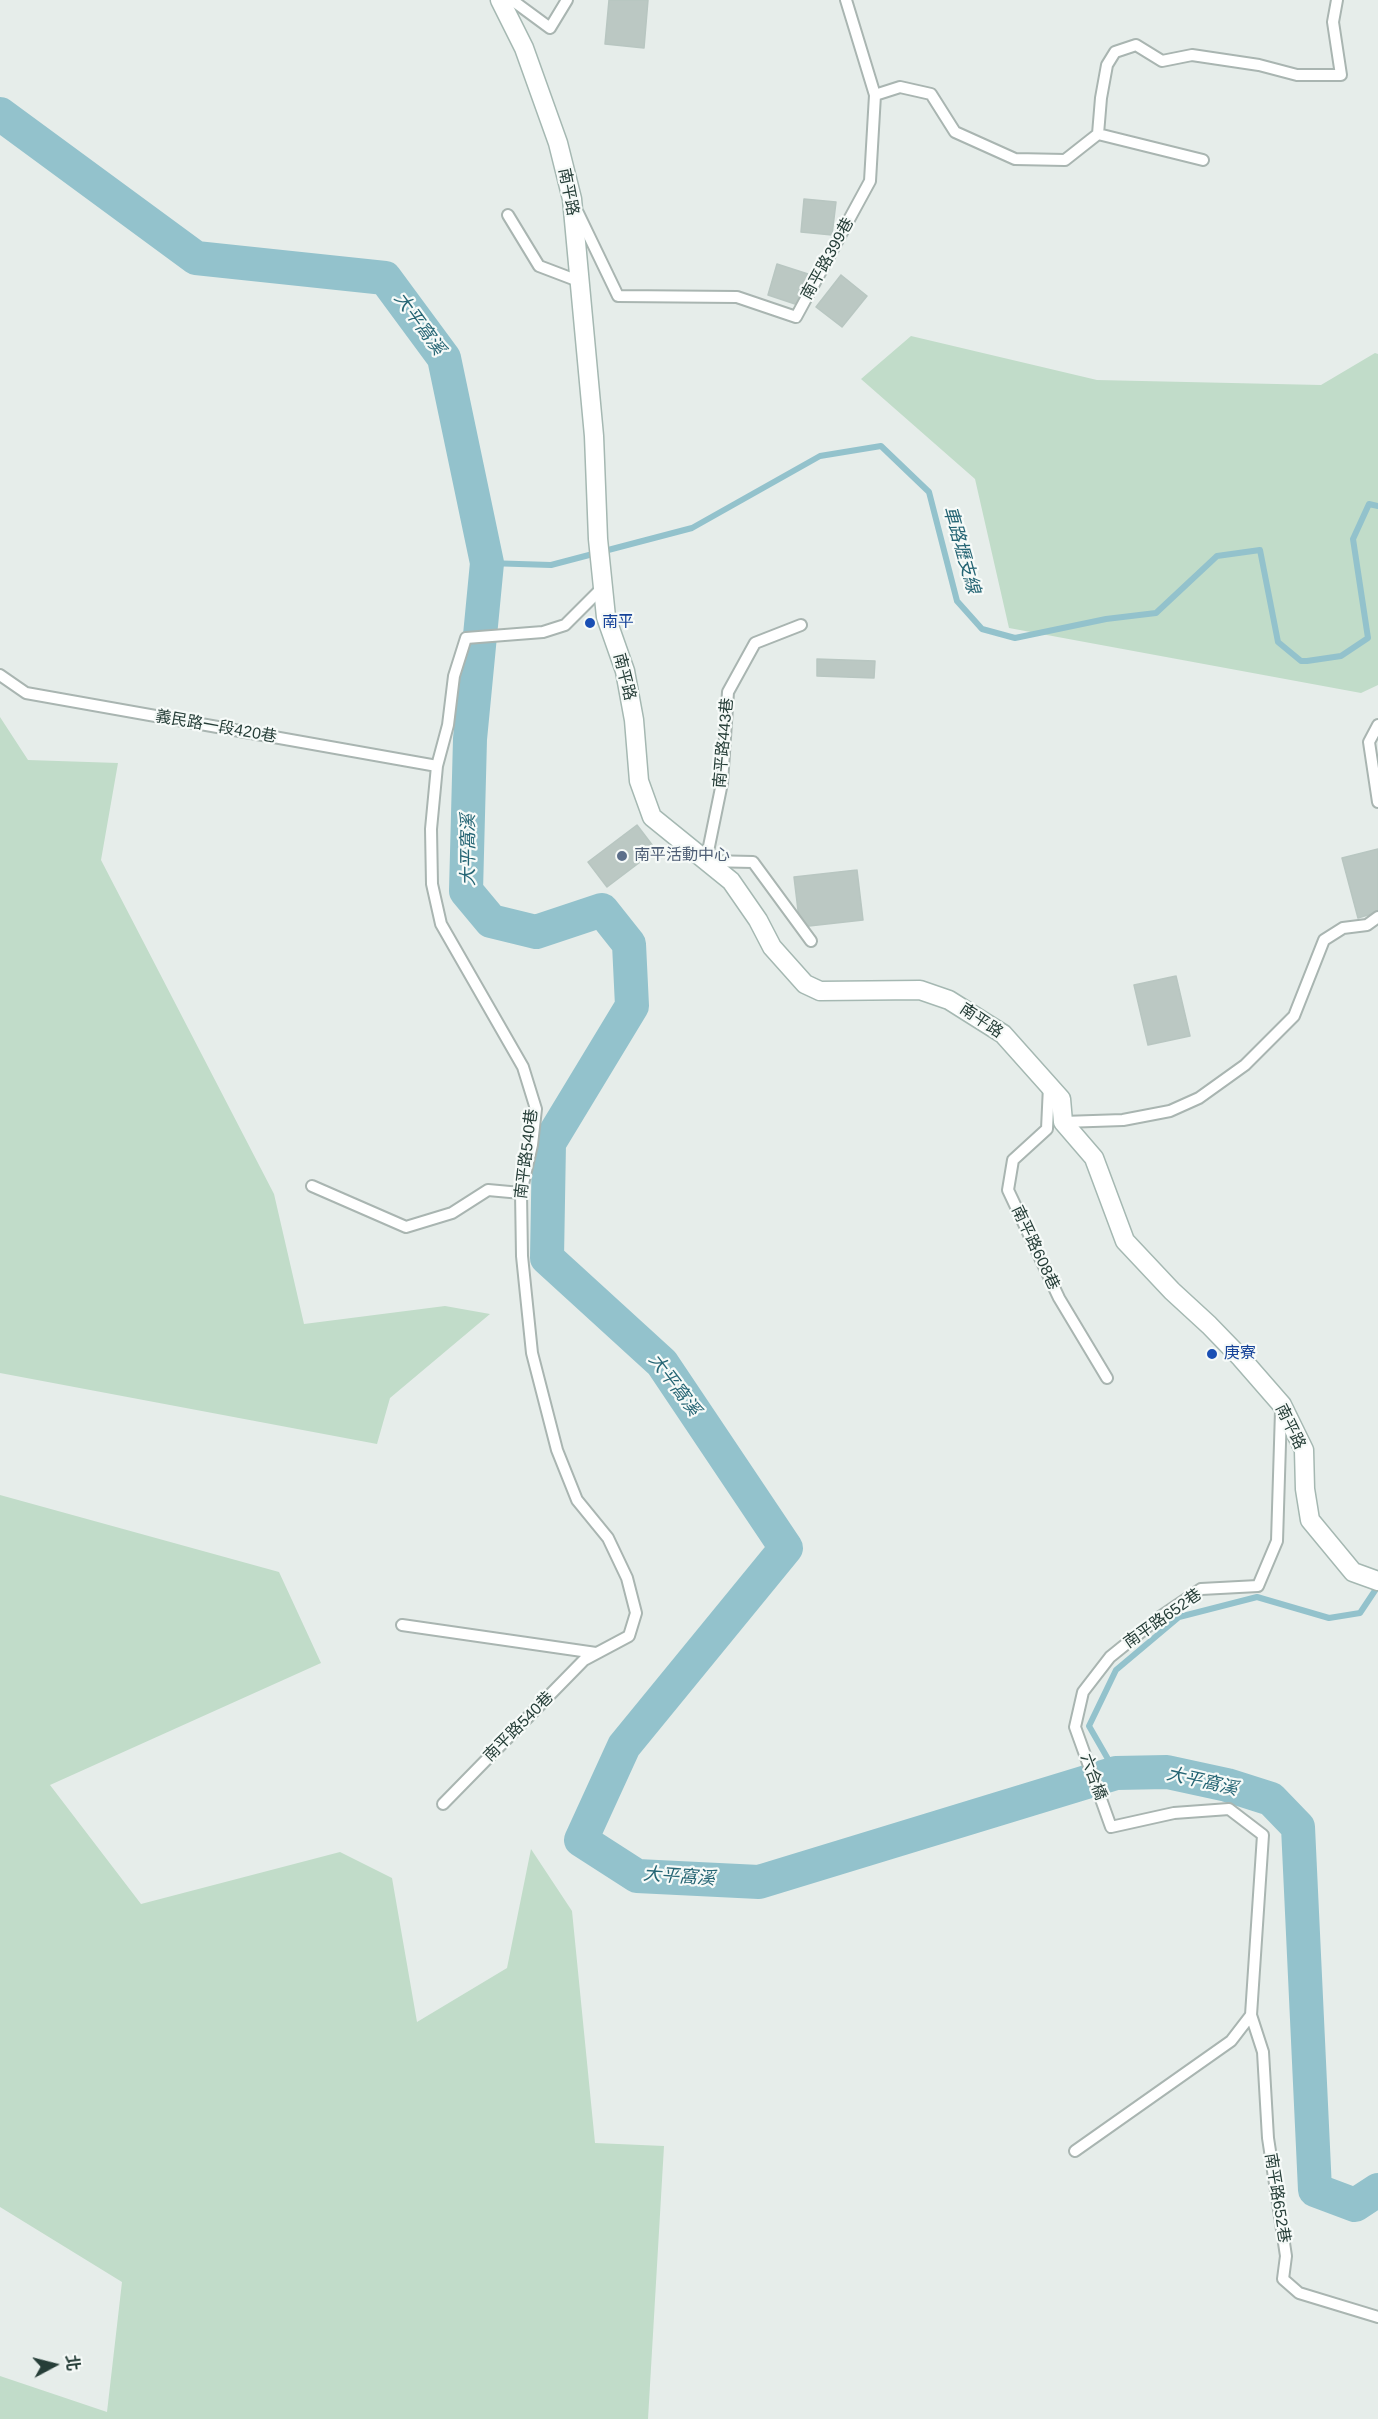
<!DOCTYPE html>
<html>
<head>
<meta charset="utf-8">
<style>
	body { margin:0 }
	#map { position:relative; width:1378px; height:2419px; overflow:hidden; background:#e6edea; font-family:Helvetica,"Noto Sans TC",sans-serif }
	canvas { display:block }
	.north { position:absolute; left:24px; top:2335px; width:60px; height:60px; -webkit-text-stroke:4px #f6faf8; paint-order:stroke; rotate:83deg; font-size:16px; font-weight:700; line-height:24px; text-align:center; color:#263e38 }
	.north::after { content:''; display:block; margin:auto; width:21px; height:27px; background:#263e38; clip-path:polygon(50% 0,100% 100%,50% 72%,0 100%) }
</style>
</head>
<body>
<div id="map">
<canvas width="1378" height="2419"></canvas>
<div class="north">北</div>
</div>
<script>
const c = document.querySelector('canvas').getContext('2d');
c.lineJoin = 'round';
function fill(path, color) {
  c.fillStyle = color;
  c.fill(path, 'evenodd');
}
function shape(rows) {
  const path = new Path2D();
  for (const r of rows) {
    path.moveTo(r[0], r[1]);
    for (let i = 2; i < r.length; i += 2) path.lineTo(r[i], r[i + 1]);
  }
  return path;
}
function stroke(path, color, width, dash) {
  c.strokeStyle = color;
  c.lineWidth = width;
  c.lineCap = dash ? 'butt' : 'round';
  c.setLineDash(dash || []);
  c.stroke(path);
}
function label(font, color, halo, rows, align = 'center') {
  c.font = font + ' Helvetica,"Noto Sans TC",sans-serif';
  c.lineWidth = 4.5;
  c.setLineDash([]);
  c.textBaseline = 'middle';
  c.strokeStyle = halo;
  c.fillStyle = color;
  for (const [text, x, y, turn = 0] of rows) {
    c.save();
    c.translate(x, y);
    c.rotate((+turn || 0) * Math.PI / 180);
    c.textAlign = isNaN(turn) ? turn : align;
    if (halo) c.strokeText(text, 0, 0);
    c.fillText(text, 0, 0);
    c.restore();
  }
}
fill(shape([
	[911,336,1097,380,1321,385,1375,353,1378,354,1378,685,1361,693,1009,628,975,479,861,379],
	[0,717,28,760,118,763,101,860,274,1194,304,1324,445,1306,490,1314,390,1398,377,1444,0,1373],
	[0,1495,279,1572,321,1663,50,1785,141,1904,340,1852,392,1878,417,2022,507,1968,531,1849,572,1911,595,2143,664,2146,648,2419,0,2419,0,2376,107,2412,122,2282,0,2207]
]), '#c1dcc9');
stroke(shape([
	[487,563,551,565,692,528,820,456,881,446,929,492,957,601,982,629,1015,638,1106,619,1156,613,1217,556,1260,550,1278,642,1301,661,1307,661,1341,656,1368,638,1353,539,1369,504,1378,506],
	[1116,1773,1089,1726,1116,1670,1179,1617,1257,1597,1329,1618,1360,1613,1378,1586]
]), '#93c2cc', 6);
stroke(shape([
	[0,114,196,258,385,278,444,358,487,563,470,739,466,891,491,921,536,932,602,910,629,944,632,1006,549,1143,547,1258,662,1363,786,1548,624,1746,581,1840,637,1876,759,1882,1116,1773,1167,1772,1227,1785,1271,1799,1298,1827,1315,2190,1355,2205,1378,2190]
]), '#93c2cc', 34);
const building = shape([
	[609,0,648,0,644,48,605,44,609,0],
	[804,199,836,202,832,235,801,232,804,199],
	[777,264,808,274,798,305,768,295,777,264],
	[841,275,867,296,842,327,816,307,841,275],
	[817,659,875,661,874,678,817,676,817,659],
	[637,825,656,850,607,887,588,862,637,825],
	[1378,849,1378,912,1358,918,1342,858,1378,849],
	[857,870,863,920,800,927,794,877,857,870],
	[1176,976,1190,1036,1148,1045,1134,985,1176,976]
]);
fill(building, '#bbc8c3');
stroke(building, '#b8c6c1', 1.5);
const lane = shape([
	[512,0,550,28,567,0],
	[875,95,900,87,931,94,955,132,1015,159,1065,160,1098,134,1203,160],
	[1098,134,1101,98,1107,65,1115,52,1136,45,1162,61,1192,55,1259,65,1297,75,1341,75,1333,22,1337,0],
	[578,213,618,296,737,297,796,317,870,181,875,95,846,0],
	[508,215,539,266,581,282],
	[801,625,755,643,728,692,722,783,706,861,753,862,811,941],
	[0,675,26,693,437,766],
	[1378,725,1369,742,1378,802],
	[1049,1086,1047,1129,1013,1160,1008,1190,1059,1298,1107,1378],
	[1063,1122,1123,1120,1170,1111,1199,1098,1245,1065,1294,1016,1324,940,1343,928,1367,925,1378,917],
	[312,1186,406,1227,452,1213,488,1190,521,1193],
	[402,1625,596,1653],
	[443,1804,584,1660,629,1636,636,1613,627,1578,608,1538,577,1500,557,1450,532,1353,522,1256,521,1193,532,1145,536,1109,523,1067,441,924,432,884,431,829,437,766,448,725,454,676,466,638,543,632,565,625,603,587],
	[1251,2015,1263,2052,1268,2138,1286,2256,1283,2279,1299,2293,1378,2317],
	[1075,2151,1231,2041,1251,2015,1263,1835,1229,1809,1174,1813,1111,1827,1075,1727,1083,1692,1110,1657,1157,1619,1201,1589,1258,1586,1277,1541,1281,1411]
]);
const secondary = shape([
	[500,0,524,48,558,143,572,199,594,436,598,539,606,617,625,671,634,720,639,781,652,817,731,881,758,920,772,947,805,984,820,991,920,990,949,1000,1003,1034,1061,1099,1063,1122,1094,1158,1125,1241,1172,1291,1209,1325,1241,1358,1282,1405,1304,1450,1305,1489,1310,1520,1353,1572,1378,1581]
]);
stroke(lane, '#a9b5b1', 14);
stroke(secondary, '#a5b8b2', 21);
stroke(lane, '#fff', 10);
stroke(secondary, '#fff', 18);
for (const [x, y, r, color] of [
	[590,623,6,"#1a4fb4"],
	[622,856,6,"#5c6f8a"],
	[1212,1354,6,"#1a4fb4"]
]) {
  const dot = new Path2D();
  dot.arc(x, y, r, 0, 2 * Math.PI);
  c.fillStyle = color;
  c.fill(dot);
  stroke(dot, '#f6faf8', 2);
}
label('16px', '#263e38', '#f6faf8', [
	["南平路",568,192,79],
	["南平路399巷",828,259,-61],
	["南平路",624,677,76],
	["義民路一段420巷",216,727,10],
	["南平路443巷",724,743,-85],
	["南平路",981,1021,34],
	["南平路540巷",527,1154,-83],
	["南平路608巷",1035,1248,65],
	["南平路",1290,1427,64],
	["南平路652巷",1163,1619,-35],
	["南平路540巷",519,1727,-45],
	["六合橋",1093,1777,70],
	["南平路652巷",1277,2198,81]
]);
label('16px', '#164399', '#f6faf8', [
	["南平",602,623],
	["庚寮",1224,1354]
], 'left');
label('16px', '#4e5e75', '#f6faf8', [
	["南平活動中心",634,856]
], 'left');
label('italic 18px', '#256574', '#f6faf8', [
	["大平窩溪",419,324,54],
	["車路壢支線",961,550,74],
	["大平窩溪",469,850,-90],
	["大平窩溪",674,1385,53],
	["大平窩溪",1202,1782,13],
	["大平窩溪",679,1877,4]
]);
</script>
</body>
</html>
